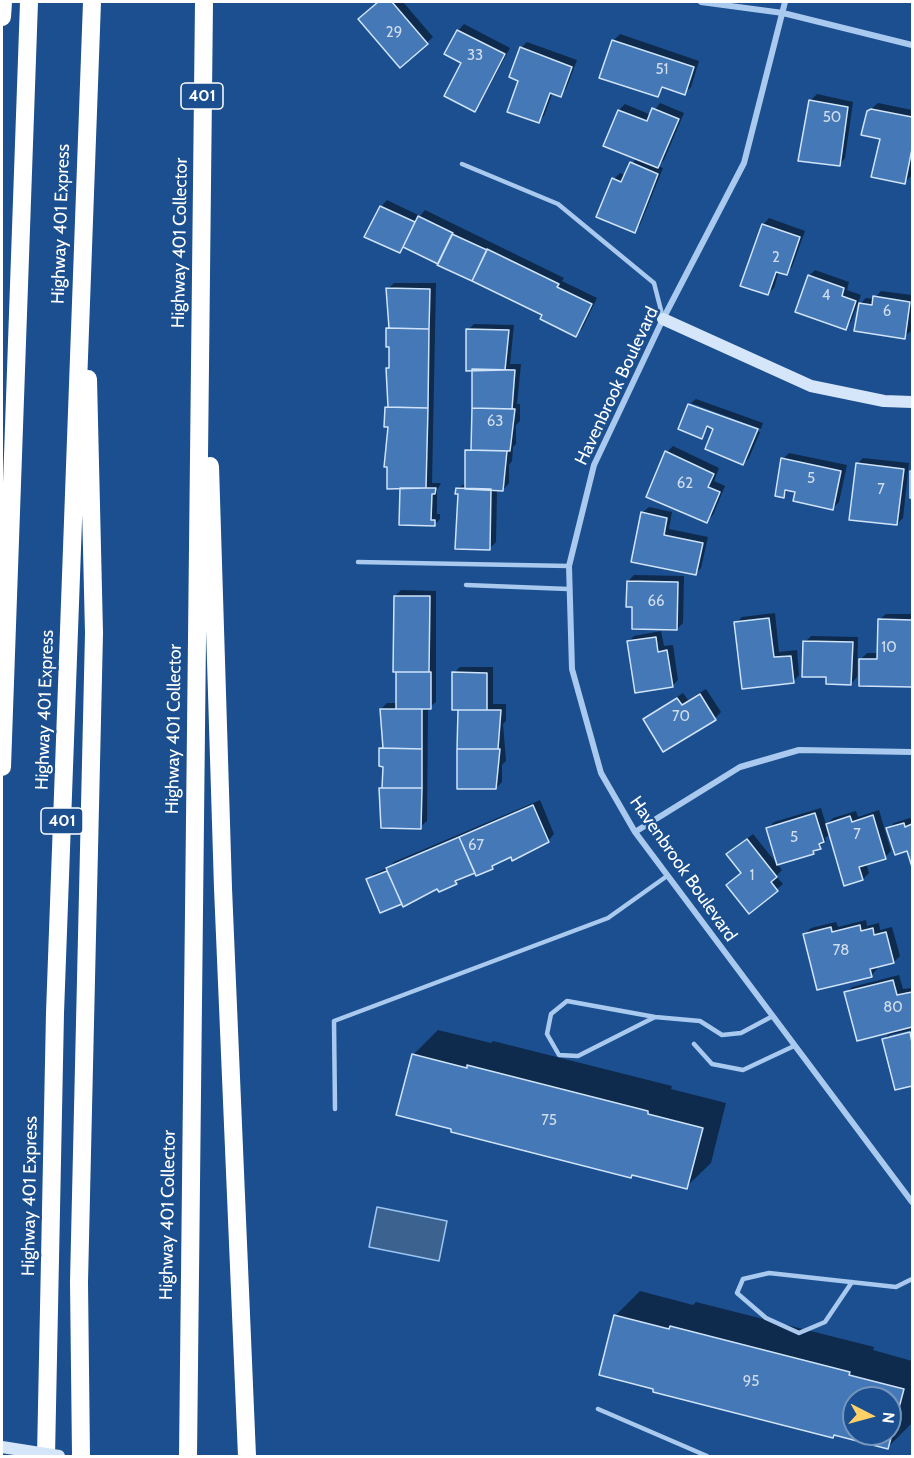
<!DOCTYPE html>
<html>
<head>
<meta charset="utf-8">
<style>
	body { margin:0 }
	#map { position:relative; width:914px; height:1458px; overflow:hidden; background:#1b4f8f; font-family:Cabin,sans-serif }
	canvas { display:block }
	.frame { position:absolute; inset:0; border:3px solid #fff; pointer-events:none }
	.north { position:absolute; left:842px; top:1386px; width:60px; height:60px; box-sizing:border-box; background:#1b4f8f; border:2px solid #7695bc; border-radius:50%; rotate:96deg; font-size:16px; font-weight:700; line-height:24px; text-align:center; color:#fff }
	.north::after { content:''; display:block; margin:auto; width:21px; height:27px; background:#ffd166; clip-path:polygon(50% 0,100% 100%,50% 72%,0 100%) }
</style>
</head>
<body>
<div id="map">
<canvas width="914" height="1458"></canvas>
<div class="frame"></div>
<div class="north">N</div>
</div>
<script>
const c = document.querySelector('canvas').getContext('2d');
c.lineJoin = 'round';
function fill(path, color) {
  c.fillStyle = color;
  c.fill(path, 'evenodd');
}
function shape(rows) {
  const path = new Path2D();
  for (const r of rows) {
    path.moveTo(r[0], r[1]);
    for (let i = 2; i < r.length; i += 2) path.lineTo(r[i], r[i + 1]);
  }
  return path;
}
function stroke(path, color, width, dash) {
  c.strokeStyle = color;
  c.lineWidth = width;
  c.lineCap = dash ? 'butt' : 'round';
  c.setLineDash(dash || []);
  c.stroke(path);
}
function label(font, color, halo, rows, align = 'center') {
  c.font = font + ' Cabin,sans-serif';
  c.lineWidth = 5;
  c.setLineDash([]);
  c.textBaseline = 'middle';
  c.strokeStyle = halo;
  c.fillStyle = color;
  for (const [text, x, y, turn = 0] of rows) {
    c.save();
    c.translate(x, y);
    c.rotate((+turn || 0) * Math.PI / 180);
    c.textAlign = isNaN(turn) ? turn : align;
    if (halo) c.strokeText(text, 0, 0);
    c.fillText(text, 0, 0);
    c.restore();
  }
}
const water = shape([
	[377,1207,447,1221,439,1261,369,1247,377,1207]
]);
fill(water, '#3c6290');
stroke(water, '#9cc4f0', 1.5);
fill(shape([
	[380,2,403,2,433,37,401,66,366,13],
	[464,24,510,48,480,104,474,111,458,31],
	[620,34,699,61,691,87,685,93,665,86,658,95,601,77,614,40],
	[527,42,577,60,566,89,560,95,553,92,544,116,538,122,520,80,521,48],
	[817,94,853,102,845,158,839,165,811,100],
	[660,103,684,113,664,160,658,166,663,168,640,225,634,231,614,179,620,173,626,176,636,158,619,110,625,104,651,115],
	[878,103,912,110,912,169,911,176,905,182,868,112],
	[387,200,420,216,425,210,564,278,562,281,597,298,582,329,576,335,544,315,405,246,399,252,381,207],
	[769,218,805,231,792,267,786,273,779,271,774,288,767,294,763,225],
	[815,270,849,282,847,290,861,295,851,322,845,328,809,276],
	[394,283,436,283,432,483,441,483,437,490,437,514,440,514,440,519,434,525,401,488,386,408,390,404,388,368,391,365,391,345,388,345,391,306,388,289],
	[881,291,912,295,911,331,904,337,860,304,866,298,874,299],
	[474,324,514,325,510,364,521,364,517,404,520,404,520,421,516,425,516,444,513,447,512,461,509,465,509,483,503,490,497,490,496,542,490,548,457,489,466,483,467,451,472,446,474,369,468,330],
	[696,399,763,423,761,429,691,403],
	[690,404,760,432,749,458,743,464,715,428,710,426,701,437],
	[673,446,719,468,714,481,725,486,713,515,707,521,667,452],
	[789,453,847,465,839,502,833,508,797,491,790,489,783,496,783,459],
	[863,458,909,463,903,518,897,524,857,464],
	[649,507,672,512,669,529,708,537,701,568,695,574,642,513],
	[634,575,684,576,683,623,677,629,633,606,628,581],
	[401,590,436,591,436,702,428,708,427,821,420,827,380,789,384,785,384,765,381,749,384,745,381,709,387,703,398,703,395,596],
	[775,613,779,652,797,650,799,675,793,682,736,623,742,617],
	[886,614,912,614,911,686,861,659,867,653,879,653,879,620],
	[661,631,664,646,673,645,678,680,672,686,628,642,634,636],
	[811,636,858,637,857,677,851,684,828,676,805,642],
	[460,667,493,667,493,704,506,704,506,721,503,724,506,761,502,765,502,782,496,788,459,708,454,673],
	[706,689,721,712,715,718,645,720,683,693,688,700],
	[540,800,554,834,548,841,462,877,456,883,424,894,419,899,381,911,367,880,374,874,388,868,394,862],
	[821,808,826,825,833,818,856,811,858,817,879,810,891,851,885,857,866,863,869,873,863,879,845,884,830,834,825,838,826,841,813,853,768,828,774,822],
	[910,818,912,821,912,862,908,849,888,829,894,823],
	[753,834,782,870,776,876,783,884,749,912,742,873,734,849],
	[866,920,867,926,879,923,880,930,892,927,900,956,894,962,877,966,877,969,871,976,805,934,811,928,836,922,838,927],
	[899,975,903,989,912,988,912,1030,889,1035,889,1038,912,1033,912,1085,896,1089,884,1039,892,1031,846,993,852,987],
	[438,1030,491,1043,493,1041,672,1086,671,1089,726,1103,711,1163,686,1187,413,1055],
	[640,1291,693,1305,696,1302,874,1347,873,1350,912,1361,912,1423,888,1447,835,1434,833,1437,615,1316],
	[854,1398,890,1398,890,1434,854,1434]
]), '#0007');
const building = shape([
	[378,2,392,2,428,44,400,68,358,19,378,2],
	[457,30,505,54,475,112,444,96,461,63,444,54,457,30],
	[612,40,694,67,685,95,662,87,658,97,599,78,612,40],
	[520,47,572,67,561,97,550,93,539,123,507,112,518,81,509,77,520,47],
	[809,100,848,107,840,166,798,161,809,100],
	[652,108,679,119,658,168,603,146,618,110,647,121,652,108],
	[871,109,912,117,912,149,905,184,871,177,880,139,861,135,867,111,871,109],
	[630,162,658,174,635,233,596,217,612,178,621,182,630,162],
	[380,206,415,222,400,253,364,237,380,206],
	[418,216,453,233,438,264,403,247,418,216],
	[762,224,800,237,787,275,776,272,768,295,740,286,762,224],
	[452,234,487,250,472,281,437,265,452,234],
	[487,249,559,284,557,287,592,304,576,337,540,319,542,315,472,281,487,249],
	[808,275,844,288,842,296,856,301,846,330,795,312,808,275],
	[386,288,430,289,429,329,389,328,386,288],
	[873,296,910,302,905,339,854,331,859,303,872,305,873,296],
	[386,328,429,329,428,408,388,407,386,368,389,368,389,347,386,347,386,328],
	[466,329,509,330,505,370,466,371,466,329],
	[472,369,515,370,512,409,472,408,472,369],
	[688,404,758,429,743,465,705,449,713,429,707,426,702,439,678,429,688,404],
	[385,407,428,408,426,488,387,489,387,467,384,467,388,427,384,427,385,407],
	[472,408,515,409,510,451,471,450,472,408],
	[465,450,507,451,503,491,465,489,465,450],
	[665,451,714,474,708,487,720,492,707,523,646,497,665,451],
	[781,458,841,471,833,510,793,501,795,492,785,490,784,498,775,496,781,458],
	[856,463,904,469,897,525,849,520,856,463],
	[910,471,912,471,912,498,910,498,910,471],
	[400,488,436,488,435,494,432,494,431,520,435,520,435,526,399,525,400,488],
	[456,488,491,489,490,550,455,549,458,494,455,494,456,488],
	[641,512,667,518,664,535,703,543,696,575,631,562,641,512],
	[627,581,678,582,677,630,632,629,632,607,626,607,627,581],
	[394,596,430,596,429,672,393,672,394,596],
	[769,618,774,657,791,656,794,683,742,689,734,622,769,618],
	[878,619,912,620,912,687,859,686,859,659,877,659,878,619],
	[656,637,658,652,667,650,673,687,635,693,627,641,656,637],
	[803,641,853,642,851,685,826,684,826,677,802,677,803,641],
	[396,672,431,672,431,709,396,709,396,672],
	[452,672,487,673,487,710,452,710,452,672],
	[700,694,716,720,663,752,643,719,677,698,682,705,700,694],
	[380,709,422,709,422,749,383,748,380,709],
	[458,710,501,710,498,749,457,749,458,710],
	[379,748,422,749,422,788,382,788,383,767,379,766,379,748],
	[457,749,500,749,496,789,457,789,457,749],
	[379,788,422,788,421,829,381,828,379,788],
	[533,805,549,842,512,861,511,857,492,866,493,869,476,876,459,837,533,805],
	[815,813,824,842,819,844,821,849,813,851,814,854,777,865,766,828,815,813],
	[873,815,886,859,859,867,863,880,844,886,826,824,850,816,852,822,873,815],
	[904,823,905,827,912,824,912,867,907,851,895,855,886,828,904,823],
	[459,837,475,873,455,881,457,884,439,892,437,889,403,907,386,868,459,837],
	[747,839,777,877,771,882,778,891,749,914,726,885,741,873,726,854,747,839],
	[387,871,402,904,380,913,366,879,387,871],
	[860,925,861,931,873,928,874,935,886,932,894,963,870,969,872,977,817,990,803,934,831,927,832,932,860,925],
	[893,980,897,995,912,992,912,1027,857,1041,844,992,893,980],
	[910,1032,912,1043,912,1086,895,1090,882,1039,910,1032],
	[412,1054,467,1068,467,1065,648,1111,648,1114,703,1128,687,1189,632,1175,631,1178,451,1132,451,1129,396,1115,412,1054],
	[614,1315,669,1329,670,1326,850,1372,849,1375,904,1389,888,1449,834,1435,833,1438,653,1392,653,1389,599,1375,614,1315],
	[854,1398,890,1398,890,1434,854,1434,854,1398]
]);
fill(building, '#4478b7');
stroke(building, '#cfe3fa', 1.5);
stroke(shape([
	[462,164,558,204,654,283,663,318],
	[358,562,569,566],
	[466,585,568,589],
	[655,1017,578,1056,559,1055,547,1034,551,1014,567,1001,655,1017,700,1021,722,1035,741,1033,771,1017],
	[694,1044,712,1064,743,1070,794,1046],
	[335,1109,334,1021,608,918,667,876],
	[852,1282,825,1322,799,1333,766,1318,737,1293,743,1279,769,1273,896,1287,912,1279],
	[598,1409,707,1456]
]), '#a9c9ee', 4.5);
stroke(shape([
	[701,2,783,13,912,45],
	[785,2,744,163,663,319,594,465,569,566,572,669,601,773,635,832,912,1202],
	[635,832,740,767,799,750,912,752]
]), '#a9c9ee', 6);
stroke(shape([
	[663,319,811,386,884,401,912,402]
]), '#d6e6fa', 12);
stroke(shape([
	[2,17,3,2],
	[210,466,223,888,247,1456],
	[2,767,29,2],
	[46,1456,55,1013,92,2],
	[81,1456,79,1282,94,633,88,379],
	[188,1456,204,2]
]), '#fff', 18);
stroke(shape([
	[2,1447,59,1456]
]), '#d6e6fa', 12);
label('15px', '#d0dded', null, [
	["29",394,33],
	["33",475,56],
	["51",662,70],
	["50",832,118],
	["2",776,258],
	["4",826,296],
	["6",887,312],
	["63",495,422],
	["5",811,479],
	["62",685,484],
	["7",881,490],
	["66",656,602],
	["10",889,648],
	["70",681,717],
	["7",857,835],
	["5",794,838],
	["67",476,846],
	["1",752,876],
	["78",841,951],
	["80",893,1008],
	["75",549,1121],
	["95",751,1382]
]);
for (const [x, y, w] of [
	[202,96,42],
	[62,821,42]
]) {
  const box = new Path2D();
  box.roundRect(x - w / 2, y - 13, w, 26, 4.5);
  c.fillStyle = '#1b4f8f';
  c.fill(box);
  stroke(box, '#fff', 1.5);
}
label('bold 16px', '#fff', null, [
	["401",202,96],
	["401",62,821]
]);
label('18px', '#fff', '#1b4f8f', [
	["Highway 401 Express",61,224,-88],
	["Highway 401 Collector",180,243,-89],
	["Havenbrook Boulevard",617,386,-65],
	["Highway 401 Express",45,710,-88],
	["Highway 401 Collector",174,729,-89],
	["Havenbrook Boulevard",683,869,55],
	["Highway 401 Express",30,1196,-89],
	["Highway 401 Collector",168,1215,-89]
]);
</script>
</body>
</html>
